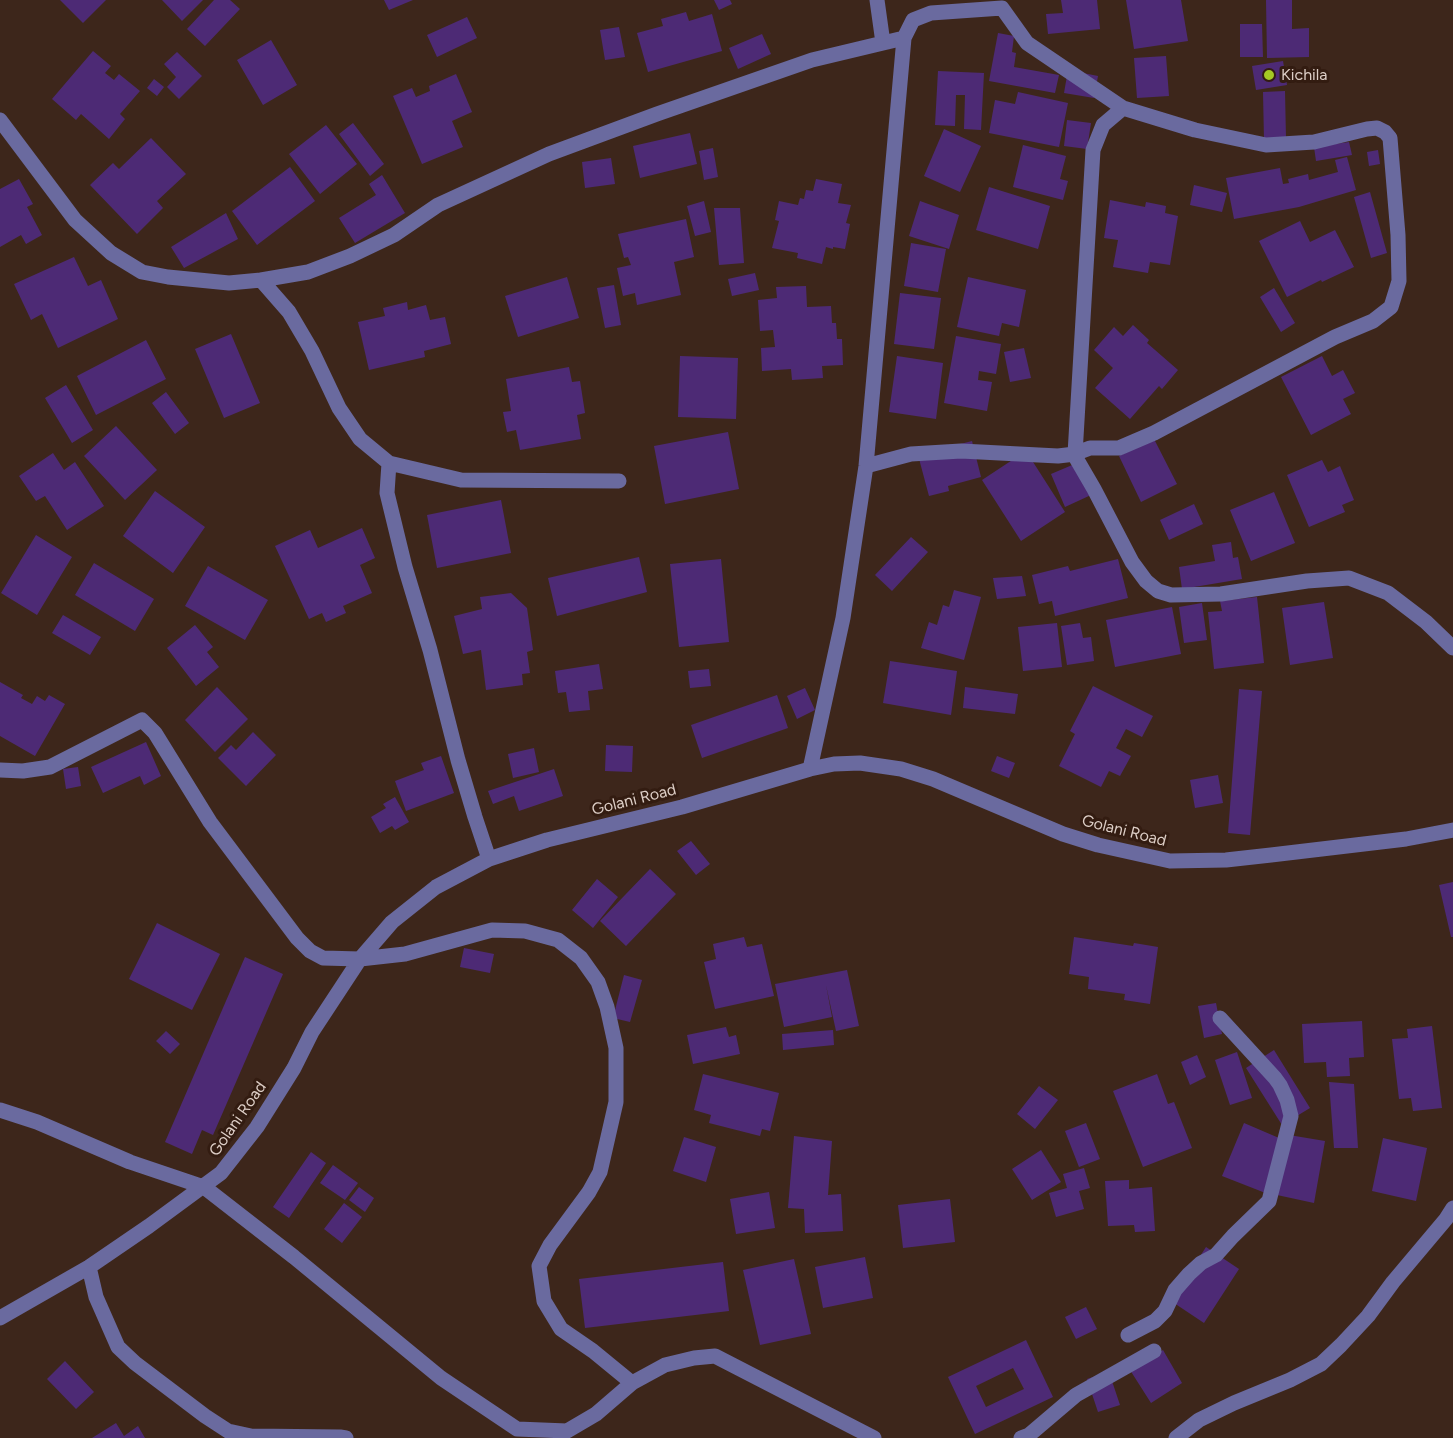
<!DOCTYPE html>
<html>
<head>
<meta charset="utf-8">
<style>
	body { margin:0 }
	canvas { display:block; background:#3d261b }
</style>
</head>
<body>
<canvas width="1453" height="1438"></canvas>
<script>
const c = document.querySelector('canvas').getContext('2d');
c.lineJoin = 'round';
function fill(path, color) {
  c.fillStyle = color;
  c.fill(path, 'evenodd');
}
function shape(rows) {
  const path = new Path2D();
  for (const r of rows) {
    path.moveTo(r[0], r[1]);
    for (let i = 2; i < r.length; i += 2) path.lineTo(r[i], r[i + 1]);
  }
  return path;
}
function stroke(path, color, width, dash) {
  c.strokeStyle = color;
  c.lineWidth = width;
  c.lineCap = dash ? 'butt' : 'round';
  c.setLineDash(dash || []);
  c.stroke(path);
}
function label(font, color, halo, rows, align = 'center') {
  c.font = font + ' Figtree,sans-serif';
  c.lineWidth = 6;
  c.setLineDash([]);
  c.textBaseline = 'middle';
  c.strokeStyle = halo;
  c.fillStyle = color;
  for (const [text, x, y, turn = 0] of rows) {
    c.save();
    c.translate(x, y);
    c.rotate((+turn || 0) * Math.PI / 180);
    c.textAlign = isNaN(turn) ? turn : align;
    if (halo) c.strokeText(text, 0, 0);
    c.fillText(text, 0, 0);
    c.restore();
  }
}
fill(shape([
	[60,0,106,0,83,23],
	[162,0,203,0,182,21],
	[214,0,230,0,240,9,205,46,187,29],
	[384,0,413,0,389,10],
	[714,0,730,0,732,4,719,10],
	[1061,0,1097,0,1100,29,1048,34,1046,14,1063,13],
	[1126,0,1181,0,1188,41,1134,49],
	[1266,0,1292,0,1292,29,1309,28,1309,57,1267,58],
	[686,12,689,21,712,14,722,51,648,72,637,33,663,26,661,19],
	[467,17,477,38,437,57,427,35],
	[1240,24,1262,24,1263,57,1240,57],
	[619,27,625,57,605,60,600,30],
	[998,33,1014,36,1012,52,1016,53,1014,67,1059,75,1055,93,989,81],
	[762,34,771,54,738,69,729,48],
	[271,40,297,85,263,105,237,60],
	[93,51,111,66,105,73,114,80,119,74,140,91,120,114,125,119,109,139,81,114,76,120,52,99],
	[177,52,202,76,179,99,167,87,176,77,164,64],
	[1166,56,1169,96,1137,98,1134,58],
	[1283,61,1287,85,1256,90,1252,66],
	[1068,70,1098,76,1094,98,1064,93],
	[938,71,984,73,981,130,964,129,965,95,956,95,955,126,935,125],
	[456,74,472,112,452,121,463,147,422,164,393,96,412,88,416,97,430,91,429,86],
	[154,79,164,87,157,96,147,88],
	[1285,91,1286,139,1264,140,1263,92],
	[1018,92,1068,103,1059,147,989,133,995,100,1015,104],
	[1067,120,1091,123,1087,149,1064,146],
	[353,123,384,164,370,176,339,134],
	[326,125,357,164,320,194,289,154],
	[944,129,981,146,960,192,924,176],
	[690,133,697,164,640,178,633,146],
	[151,138,186,174,157,201,163,208,137,234,90,185,113,163,119,169],
	[1349,142,1352,155,1316,161,1314,147],
	[1023,145,1066,156,1060,179,1068,181,1063,200,1013,187],
	[713,148,718,177,704,180,699,151],
	[1378,150,1380,164,1369,166,1367,152],
	[1347,157,1356,190,1299,207,1234,219,1226,178,1280,168,1283,184,1289,183,1288,179,1308,174,1309,180,1338,172,1335,160],
	[611,158,615,184,585,188,582,162],
	[290,167,315,201,257,245,232,211],
	[382,175,405,213,355,243,339,218,376,195,369,184],
	[19,179,33,204,27,207,42,235,26,244,21,235,0,247,0,189],
	[816,179,842,184,838,203,851,205,846,223,850,224,845,249,833,247,833,249,826,247,822,264,797,258,798,253,772,248,779,221,775,220,779,201,798,205,800,198,804,199,806,190,813,191],
	[1194,185,1227,193,1222,212,1190,205],
	[989,187,1050,206,1038,249,976,230],
	[1370,192,1387,253,1371,258,1354,197],
	[1110,200,1145,207,1146,202,1166,206,1165,213,1178,216,1170,265,1150,262,1148,273,1113,267,1118,240,1104,238],
	[704,201,711,232,695,236,687,206],
	[920,201,959,215,949,249,909,236],
	[714,208,740,208,744,263,719,265],
	[226,213,238,239,184,268,171,247],
	[686,219,694,257,674,262,681,295,637,305,635,293,623,296,617,268,631,265,628,257,624,258,618,234],
	[1300,221,1310,242,1335,230,1354,267,1322,282,1321,280,1287,297,1259,241],
	[911,243,946,249,938,292,904,286],
	[74,257,88,286,101,280,118,319,58,348,42,314,31,320,14,284],
	[755,273,759,290,732,296,728,279],
	[567,277,579,318,518,337,505,296],
	[968,277,1026,290,1019,327,1002,323,999,336,957,327],
	[614,285,621,325,605,328,597,288],
	[806,286,807,307,831,306,832,323,836,323,837,339,842,339,843,365,822,366,823,378,792,380,791,369,762,371,761,348,775,347,773,330,760,331,758,300,777,298,776,287],
	[1274,288,1295,323,1281,332,1260,297],
	[900,293,941,298,934,349,894,344],
	[407,302,408,310,426,305,430,320,445,317,451,344,424,351,425,357,369,370,358,322,385,316,383,308],
	[1133,325,1149,340,1147,343,1178,370,1162,389,1159,386,1130,419,1095,388,1113,368,1094,350,1114,327,1123,336],
	[231,334,260,403,224,418,195,349],
	[956,336,1001,344,996,374,979,371,978,380,992,382,987,411,944,403],
	[146,340,166,379,96,415,77,376],
	[1024,348,1031,378,1010,382,1004,352],
	[680,356,738,358,736,419,678,417],
	[897,356,943,363,936,419,889,412],
	[1322,356,1332,376,1343,370,1355,393,1343,399,1351,414,1311,435,1281,377],
	[569,367,572,382,580,381,585,413,577,415,581,439,520,450,516,430,507,432,503,412,511,411,506,379],
	[66,385,93,430,72,443,45,398],
	[166,392,189,423,175,434,152,403],
	[116,426,157,470,125,500,84,456],
	[728,432,739,489,665,504,654,446],
	[1154,439,1177,484,1141,502,1119,456],
	[972,441,981,477,948,486,949,491,929,496,918,455],
	[1026,451,1065,512,1021,541,982,480],
	[53,453,64,470,75,462,104,506,67,530,45,496,36,501,19,476],
	[1322,460,1328,472,1340,466,1354,500,1342,505,1345,512,1309,527,1287,475],
	[1077,463,1091,495,1065,507,1051,474],
	[155,491,205,527,173,573,123,536],
	[1274,492,1295,543,1251,561,1230,510],
	[501,500,511,553,437,568,427,515],
	[1194,504,1203,524,1169,540,1160,520],
	[362,528,375,558,360,565,372,593,343,606,346,613,326,622,322,613,309,619,275,546,310,530,318,548],
	[36,535,72,557,37,615,1,593],
	[911,537,928,552,892,591,875,575],
	[1231,542,1233,558,1238,557,1242,579,1182,589,1179,567,1215,561,1212,545],
	[639,557,647,592,557,616,548,578],
	[721,559,729,642,679,647,670,564],
	[1118,559,1128,598,1055,616,1052,601,1039,604,1032,575,1068,566,1070,571],
	[94,563,154,599,135,631,75,595],
	[208,566,268,600,245,640,185,606],
	[1022,576,1026,596,997,599,993,578],
	[954,590,981,597,964,660,921,648,929,622,937,625,943,605,949,607],
	[511,593,527,608,533,650,527,652,530,673,522,674,523,685,486,690,481,650,463,654,454,616,482,609,480,597],
	[1257,597,1264,663,1214,669,1208,612,1222,611,1220,601],
	[1324,602,1333,658,1290,665,1282,608],
	[1202,603,1207,640,1184,643,1179,607],
	[1172,607,1181,654,1115,667,1106,620],
	[63,615,101,637,90,655,52,633],
	[1057,623,1062,667,1023,671,1018,627],
	[1080,623,1083,638,1091,637,1094,661,1067,665,1061,626],
	[195,625,213,647,207,652,219,667,196,686,167,648],
	[890,661,957,671,951,715,883,703],
	[599,664,603,689,588,691,590,710,569,712,566,692,558,693,555,671],
	[709,669,711,686,690,688,688,671],
	[0,682,23,695,21,698,32,704,37,696,45,701,49,695,65,704,35,756,0,736],
	[1093,686,1153,716,1142,737,1126,729,1116,748,1131,756,1120,776,1109,771,1101,787,1059,766,1075,734,1070,731],
	[217,687,248,719,215,752,185,720],
	[965,687,1018,694,1015,714,963,708],
	[805,688,815,710,797,719,787,696],
	[1239,689,1262,691,1250,835,1228,833],
	[777,695,788,728,702,758,691,725],
	[253,732,276,755,246,786,218,758,231,745,236,750],
	[146,742,161,776,144,785,140,776,103,793,91,767],
	[606,745,633,746,632,772,605,771],
	[534,748,539,772,513,778,508,754],
	[441,756,454,793,406,811,395,781,424,770,421,763],
	[997,756,1015,763,1009,778,991,771],
	[78,767,81,786,66,789,63,769],
	[554,769,563,796,519,811,514,796,493,804,488,791],
	[1218,775,1223,803,1195,808,1190,780],
	[395,797,409,822,395,830,392,826,380,833,371,817,386,808,383,804],
	[691,841,710,864,696,875,677,851],
	[650,869,676,894,626,946,600,921],
	[597,879,618,897,593,928,572,910],
	[1453,882,1453,937,1451,937,1439,885],
	[157,923,220,954,192,1010,129,979],
	[744,937,747,947,762,944,774,996,715,1009,704,962,716,959,713,944],
	[1074,937,1133,946,1134,943,1158,947,1150,1004,1124,1000,1125,994,1088,989,1089,977,1069,974],
	[464,948,494,954,490,973,460,967],
	[245,957,283,974,213,1135,202,1130,192,1154,165,1142],
	[847,970,859,1026,836,1031,826,985,832,1017,784,1027,775,984],
	[624,975,642,980,630,1022,613,1018],
	[1216,1003,1222,1034,1204,1038,1198,1006],
	[1362,1021,1364,1057,1349,1058,1350,1076,1327,1077,1326,1062,1304,1063,1302,1024],
	[1432,1026,1442,1108,1413,1111,1411,1098,1399,1099,1392,1039,1408,1038,1407,1029],
	[726,1027,729,1037,736,1035,740,1054,693,1064,687,1035],
	[833,1030,834,1045,783,1050,782,1034],
	[166,1031,180,1044,170,1054,156,1041],
	[1274,1050,1310,1108,1282,1125,1246,1068],
	[1237,1052,1252,1098,1230,1105,1215,1060],
	[1197,1055,1206,1077,1190,1085,1181,1062],
	[703,1074,779,1093,770,1131,762,1129,760,1136,709,1123,711,1115,694,1110],
	[1157,1074,1168,1104,1174,1102,1192,1148,1143,1167,1113,1091],
	[1329,1082,1354,1084,1358,1148,1334,1148],
	[1039,1086,1058,1100,1035,1129,1017,1114],
	[1086,1123,1100,1159,1079,1167,1065,1131],
	[1244,1123,1279,1138,1268,1194,1222,1176],
	[1289,1135,1325,1141,1314,1203,1277,1195],
	[794,1136,832,1141,828,1195,841,1194,843,1231,805,1233,804,1209,788,1208],
	[684,1137,716,1147,706,1182,673,1171],
	[1383,1138,1427,1148,1416,1201,1372,1191],
	[1041,1150,1061,1182,1032,1200,1012,1169],
	[311,1152,326,1163,289,1218,273,1207],
	[333,1165,358,1183,345,1200,320,1183],
	[1084,1168,1090,1188,1079,1191,1084,1209,1056,1217,1049,1193,1067,1188,1063,1174],
	[1129,1180,1129,1189,1152,1187,1155,1231,1135,1232,1134,1225,1108,1226,1105,1181],
	[359,1187,374,1198,365,1212,349,1200],
	[769,1192,775,1228,736,1234,730,1199],
	[950,1199,955,1242,903,1248,898,1205],
	[344,1203,362,1217,342,1243,324,1229],
	[1206,1247,1239,1269,1204,1323,1171,1301],
	[865,1257,873,1298,823,1308,815,1267],
	[794,1259,811,1334,760,1345,743,1270],
	[723,1262,729,1311,585,1328,579,1279],
	[1086,1307,1097,1329,1076,1339,1065,1317],
	[1026,1340,1053,1397,975,1434,948,1377],
	[1013,1368,1024,1389,986,1407,976,1386],
	[1163,1350,1182,1383,1151,1403,1130,1370],
	[65,1361,94,1392,76,1409,47,1379],
	[1109,1372,1120,1405,1098,1412,1087,1379],
	[116,1423,124,1436,138,1426,145,1438,92,1438]
]), '#4d2a75');
stroke(shape([
	[877,0,883,43],
	[0,120,75,220,111,253,142,272,168,277,229,283,261,280,289,312,312,351,339,408,360,439,389,463,461,480,619,481],
	[261,280,308,272,350,256,394,235,438,205,549,154,657,114,812,60,904,38,913,20,931,13,1002,8,1027,43,1123,108,1195,130,1266,145,1314,142,1367,129,1377,128,1385,132,1390,138,1398,235,1399,281,1391,307,1373,321,1335,337,1154,433,1119,448,1090,448,1082,451,1075,454,1076,458,1094,489,1132,562,1146,581,1158,591,1171,595,1221,594,1307,581,1349,578,1388,593,1426,622,1453,648],
	[389,463,387,493,405,567,430,650,458,760,475,817,489,859],
	[866,466,911,454,961,451,1058,456,1075,454,1093,150,1103,125,1123,108],
	[810,769,843,618,866,466,904,38],
	[0,770,23,771,50,767,142,720,155,733,210,822,297,938,310,951,323,958,360,959,405,954,492,930,525,931,558,940,581,958,598,982,607,1007,616,1048,616,1102,600,1172,589,1192,550,1245,539,1266,544,1301,561,1329,593,1351,632,1383],
	[0,1110,37,1122,130,1162,204,1187,294,1257,441,1378,517,1429,567,1431,596,1414,632,1383,665,1365,694,1358,715,1356,874,1438],
	[89,1267,96,1297,118,1347,135,1363,205,1416,228,1431,251,1436,340,1437,346,1438],
	[0,1318,89,1267,149,1226,221,1173,257,1127,294,1068,312,1032,360,959,392,922,436,887,489,859,547,840,682,807,810,769,834,764,860,763,901,769,933,779,1063,834,1098,845,1170,861,1226,860,1271,855,1406,839,1453,830],
	[1128,1335,1155,1321,1165,1311,1175,1290,1189,1274,1201,1263,1216,1255,1233,1236,1269,1201,1291,1116,1287,1100,1280,1085,1275,1078,1220,1018],
	[1021,1438,1029,1435,1076,1395,1154,1351],
	[1176,1438,1199,1420,1234,1403,1290,1380,1321,1364,1341,1345,1368,1316,1393,1282,1446,1219,1453,1208]
]), '#6a6a9f', 15);
for (const [x, y, r, color] of [
	[1269,75,6,"#a5c824"]
]) {
  const dot = new Path2D();
  dot.arc(x, y, r, 0, 2 * Math.PI);
  c.fillStyle = color;
  c.fill(dot);
  stroke(dot, '#331c11', 2);
}
label('16px', '#ddcec6', '#331c11', [
	["Kichila",1281,75]
], 'left');
label('16px', '#ddcec6', '#331c11', [
	["Golani Road",634,800,-14],
	["Golani Road",1124,831,14],
	["Golani Road",238,1119,-55]
]);
</script>
</body>
</html>
